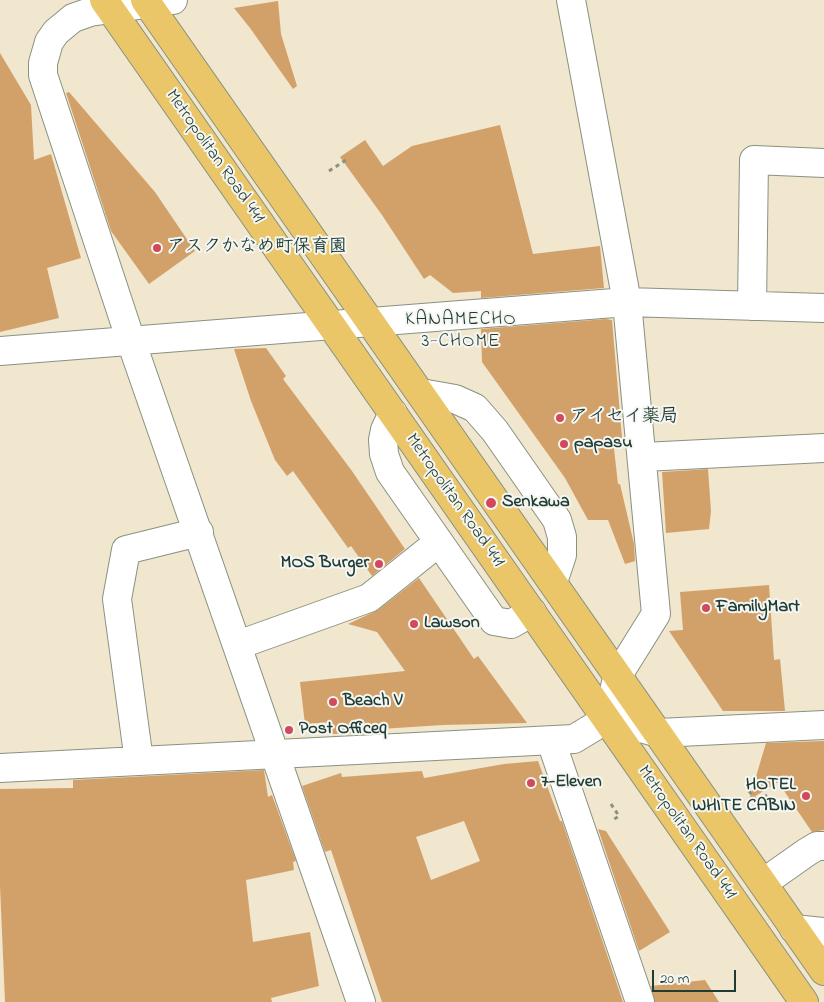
<!DOCTYPE html>
<html>
<head>
<meta charset="utf-8">
<style>
	body { margin:0 }
	#map { position:relative; width:824px; height:1002px; overflow:hidden; background:#f1e6ce; font-family:"Indie Flower",sans-serif }
	canvas { display:block }
	.scale { position:absolute; left:652px; top:970px; width:84px; height:22px; box-sizing:border-box; border:2px solid #1f3d34; border-top:0; padding-left:6px; font-size:15px; line-height:18px; white-space:nowrap; color:#1f3d34; -webkit-text-stroke:4px #f6f6f2; paint-order:stroke }
</style>
</head>
<body>
<div id="map">
<canvas width="824" height="1002"></canvas>
<div class="scale">20 m</div>
</div>
<script>
const c = document.querySelector('canvas').getContext('2d');
c.lineJoin = 'round';
function fill(path, color) {
  c.fillStyle = color;
  c.fill(path, 'evenodd');
}
function shape(rows) {
  const path = new Path2D();
  for (const r of rows) {
    path.moveTo(r[0], r[1]);
    for (let i = 2; i < r.length; i += 2) path.lineTo(r[i], r[i + 1]);
  }
  return path;
}
function stroke(path, color, width, dash) {
  c.strokeStyle = color;
  c.lineWidth = width;
  c.lineCap = dash ? 'butt' : 'round';
  c.setLineDash(dash || []);
  c.stroke(path);
}
function label(font, color, halo, rows, align = 'center') {
  c.font = font + ' "Indie Flower","Klee One",sans-serif';
  c.lineWidth = 4;
  c.setLineDash([]);
  c.textBaseline = 'middle';
  c.strokeStyle = halo;
  c.fillStyle = color;
  for (const [text, x, y, turn = 0] of rows) {
    c.save();
    c.translate(x, y);
    c.rotate((+turn || 0) * Math.PI / 180);
    c.textAlign = isNaN(turn) ? turn : align;
    if (halo) c.strokeText(text, 0, 0);
    c.fillText(text, 0, 0);
    c.restore();
  }
}
fill(shape([
	[278,1,281,34,297,86,293,89,250,28,234,8],
	[0,53,31,105,34,160,51,154,81,258,47,268,59,318,0,332],
	[69,92,155,192,195,251,149,284,111,231,66,93],
	[500,125,533,254,600,246,604,288,481,298,481,291,453,293,430,275,424,279,382,215,340,157,365,140,383,166,412,146],
	[606,319,612,320,622,438,613,440,618,484,620,484,634,544,635,561,625,564,608,520,588,520,565,478,482,362,481,329],
	[266,348,286,376,283,379,352,471,405,549,372,576,351,546,348,548,293,471,287,476,275,460,251,401,234,349],
	[708,469,711,511,709,529,666,533,662,472],
	[419,578,474,659,478,656,527,723,443,725,365,730,365,733,331,734,331,722,305,724,300,682,405,671,377,632,348,624,378,610],
	[769,585,774,660,780,659,785,711,723,711,669,631,683,630,680,592],
	[824,741,824,830,812,832,778,782,749,800,766,743],
	[538,761,560,821,562,821,623,1002,382,1002,331,850,325,852,302,786,341,773,342,777,422,771,424,778,504,764],
	[464,821,480,861,431,880,416,837],
	[264,770,268,797,272,795,296,861,293,862,294,870,246,880,253,942,310,932,319,986,271,998,272,1002,5,1002,0,886,0,789,73,788,73,780],
	[598,829,606,831,670,932,639,951],
	[705,980,719,1002,655,1002,651,986]
]), '#d2a16a');
const minor = shape([
	[173,0,90,12,73,18,56,32,49,42,43,63,43,75,131,341,361,1002],
	[571,0,627,302,656,614,618,675,607,719],
	[752,306,754,160,824,163],
	[0,351,627,302,824,308],
	[421,393,455,399,475,408,495,431,557,520,562,537,562,555,553,582],
	[393,413,385,430,383,440,384,454,390,472,494,621,511,624,532,612],
	[643,457,824,448],
	[238,645,369,598,439,542],
	[551,741,640,1002],
	[139,761,117,599,126,550,199,532],
	[0,768,574,739,607,719,659,733,824,725],
	[763,883,807,852,817,846,824,846],
	[794,929,824,932]
]);
const major = shape([
	[104,0,804,1002],
	[145,0,824,971]
]);
stroke(minor, '#889281', 30);
stroke(major, '#889281', 30);
stroke(shape([
	[329,171,349,158],
	[749,791,758,802,767,795],
	[611,804,619,816,613,820]
]), '#889281', 3, [4, 4]);
stroke(minor, '#fff', 28);
stroke(major, '#eac669', 28);
for (const [x, y, r, color] of [
	[157,248,5,"#d1495b"],
	[560,418,5,"#d1495b"],
	[564,444,5,"#d1495b"],
	[491,503,6,"#d1495b"],
	[379,564,5,"#d1495b"],
	[706,608,5,"#d1495b"],
	[414,624,5,"#d1495b"],
	[333,702,5,"#d1495b"],
	[289,730,5,"#d1495b"],
	[531,783,5,"#d1495b"],
	[806,796,5,"#d1495b"]
]) {
  const dot = new Path2D();
  dot.arc(x, y, r, 0, 2 * Math.PI);
  c.fillStyle = color;
  c.fill(dot);
  stroke(dot, '#f6f6f2', 2);
}
label('18px', '#1f3d34', '#f6f6f2', [
	["Metropolitan Road 441",214,157,55],
	["Metropolitan Road 441",454,501,55],
	["Metropolitan Road 441",686,833,55]
]);
label('bold 18px', '#1f3d34', '#f6f6f2', [
	["アスクかなめ町保育園",167,248],
	["アイセイ薬局",570,418],
	["papasu",574,444],
	["Senkawa",502,503],
	["MOS Burger",369,564,"right"],
	["FamilyMart",716,608],
	["Lawson",424,624],
	["Beach V",343,702],
	["Post Officeq",299,730],
	["7-Eleven",541,783],
	["HOTEL",796,786,"right"],
	["WHITE CABIN",796,807,"right"]
], 'left');
c.letterSpacing = '1px';
label('19px', '#1f3d34', '#f6f6f2', [
	["KANAMECHO",461,321],
	["3-CHOME",461,343]
]);
c.letterSpacing = '0px';
</script>
</body>
</html>
